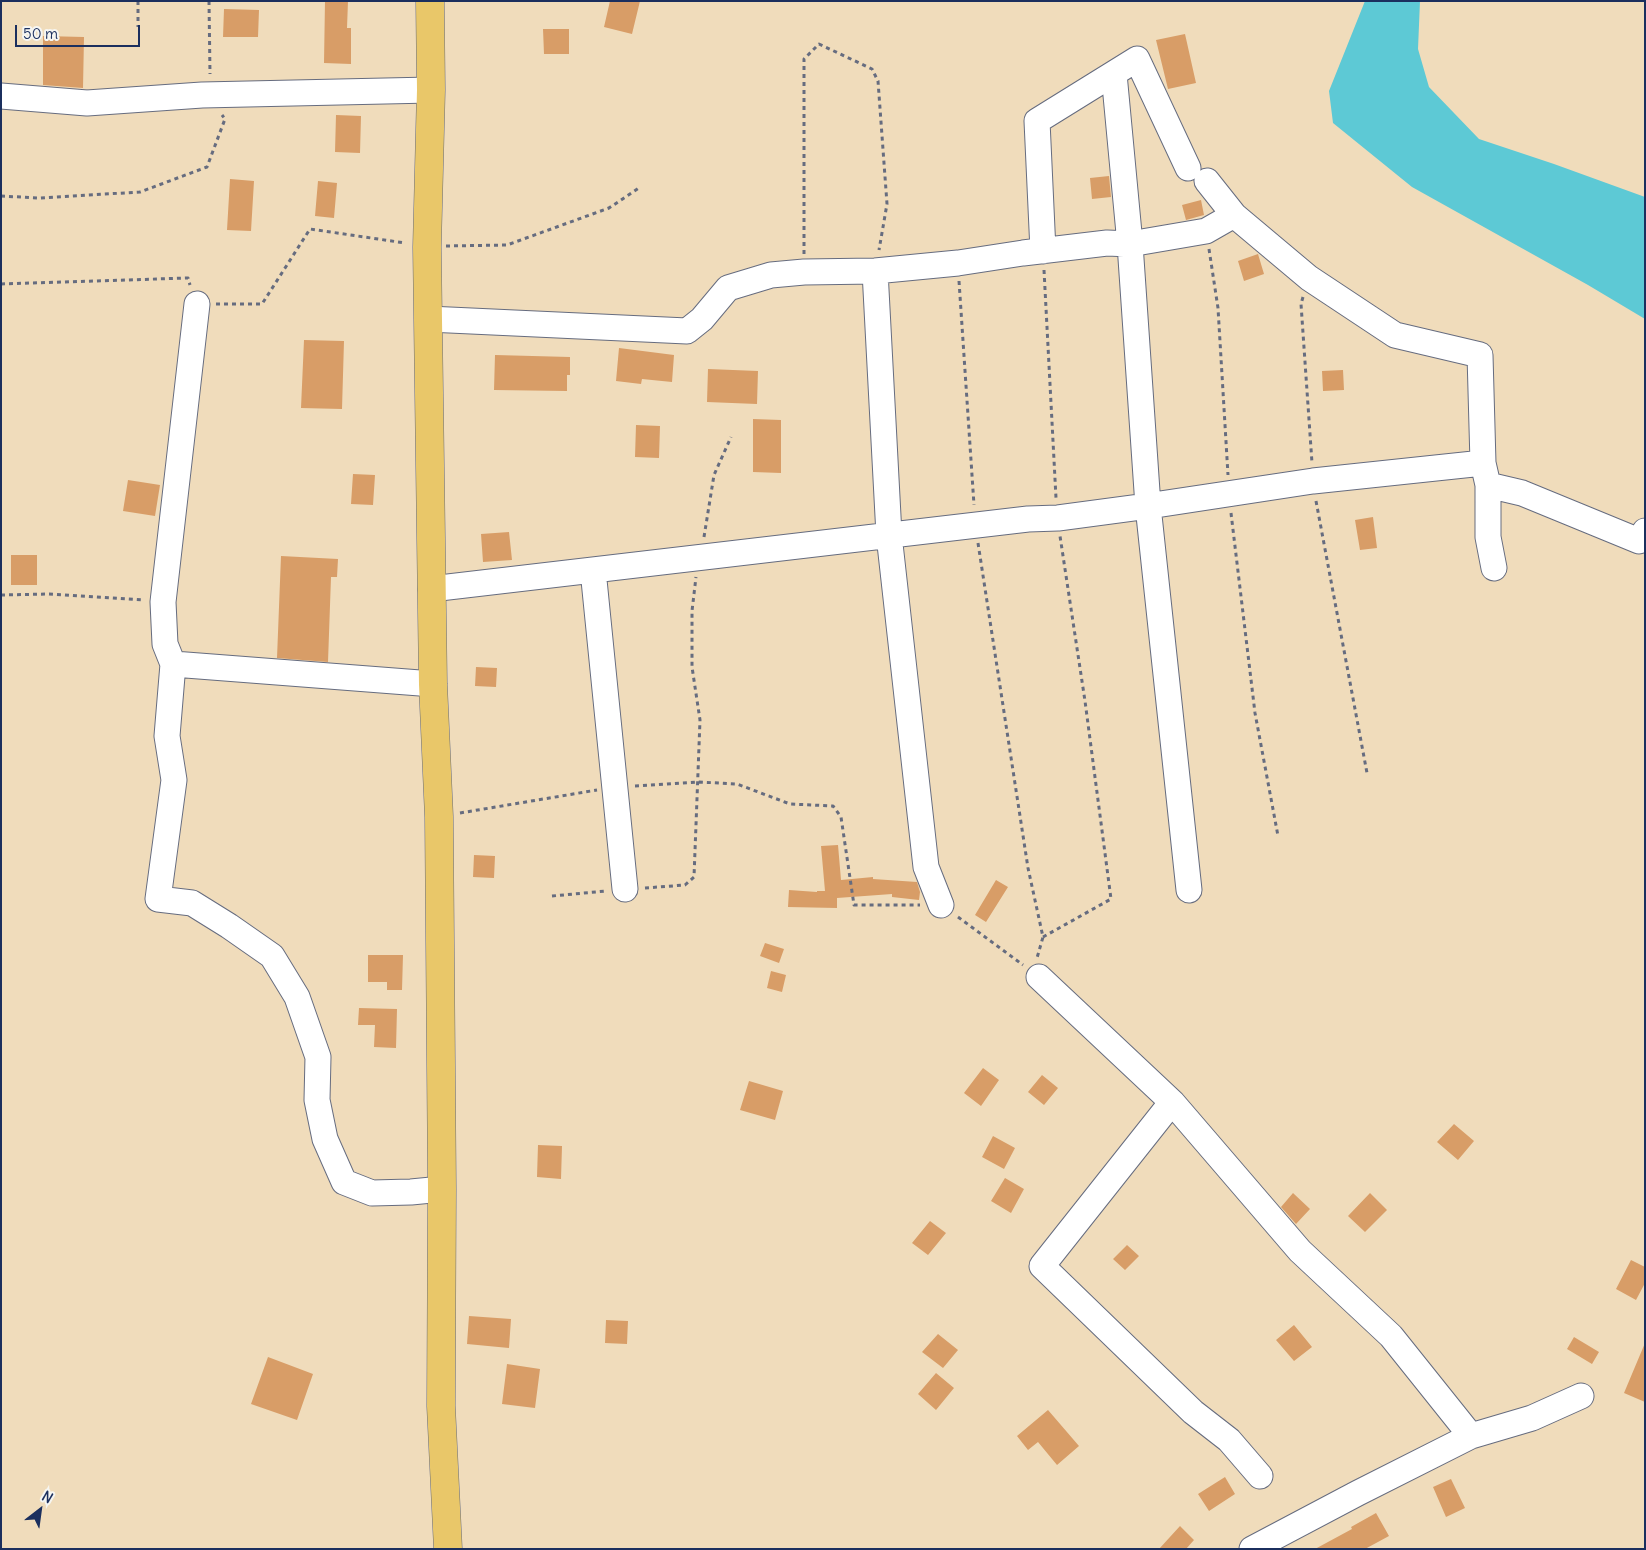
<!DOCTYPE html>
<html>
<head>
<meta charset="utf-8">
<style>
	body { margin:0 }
	#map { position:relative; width:1646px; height:1550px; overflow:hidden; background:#f0dcbb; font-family:Delius,sans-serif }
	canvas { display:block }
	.frame { position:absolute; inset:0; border:2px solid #1b2f5e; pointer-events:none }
	.north { position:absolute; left:15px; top:1485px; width:50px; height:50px; -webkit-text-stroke:4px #f6f6f2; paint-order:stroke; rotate:30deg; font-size:14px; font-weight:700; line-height:20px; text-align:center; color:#1b2f5e }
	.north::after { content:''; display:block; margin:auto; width:18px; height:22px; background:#1b2f5e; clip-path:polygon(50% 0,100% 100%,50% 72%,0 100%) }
	.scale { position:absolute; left:15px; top:25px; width:125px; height:22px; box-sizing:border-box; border:2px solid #1b2f5e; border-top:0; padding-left:6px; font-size:15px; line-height:18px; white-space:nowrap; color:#1b2f5e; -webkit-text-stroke:4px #f6f6f2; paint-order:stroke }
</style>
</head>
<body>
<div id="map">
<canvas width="1646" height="1550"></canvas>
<div class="frame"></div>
<div class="north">N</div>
<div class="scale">50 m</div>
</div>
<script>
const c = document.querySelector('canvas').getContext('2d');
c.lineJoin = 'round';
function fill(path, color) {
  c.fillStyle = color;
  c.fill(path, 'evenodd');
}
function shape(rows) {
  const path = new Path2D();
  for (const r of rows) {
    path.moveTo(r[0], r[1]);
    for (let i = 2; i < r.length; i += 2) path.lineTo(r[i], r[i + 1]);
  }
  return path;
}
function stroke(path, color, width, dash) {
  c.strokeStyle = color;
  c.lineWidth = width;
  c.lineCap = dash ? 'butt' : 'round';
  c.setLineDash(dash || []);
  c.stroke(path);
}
fill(shape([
	[1365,1,1420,1,1418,49,1429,87,1479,139,1554,164,1645,197,1645,319,1588,285,1412,187,1333,123,1329,91]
]), '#5dc9d5');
fill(shape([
	[325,1,348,1,347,28,351,28,351,64,324,63],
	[610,1,640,1,632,34,604,27],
	[224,9,259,10,258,37,223,37],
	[543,29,569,29,569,54,544,54],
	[1185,34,1196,83,1168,89,1156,40],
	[43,36,84,37,83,88,43,85],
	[336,115,361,116,360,153,335,152],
	[1109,176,1111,197,1092,199,1090,178],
	[230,179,254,181,251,231,227,230],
	[318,181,337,183,334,218,315,216],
	[1201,200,1204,215,1186,220,1182,205],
	[1258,254,1264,274,1244,281,1238,261],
	[304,340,344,341,342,409,301,408],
	[619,348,674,355,672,382,642,379,641,384,616,381],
	[495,355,570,357,570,375,567,375,567,391,494,390],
	[708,369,758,371,757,404,707,402],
	[1343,370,1344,390,1323,391,1322,371],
	[753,419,781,420,781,473,753,472],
	[636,425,660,426,659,458,635,457],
	[353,474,375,475,373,505,351,504],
	[128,480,160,485,155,516,123,511],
	[1373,517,1377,548,1360,550,1355,520],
	[509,532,512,560,483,562,481,534],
	[11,555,37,555,37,585,11,585],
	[281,556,338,559,337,577,331,577,328,662,277,658],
	[476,667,497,668,496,687,475,686],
	[838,845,841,880,873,877,873,879,917,882,920,892,919,900,892,897,892,894,837,898,837,908,788,907,789,890,817,892,817,891,825,891,821,846],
	[474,855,495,856,494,878,473,877],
	[996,880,1008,887,986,922,975,915],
	[765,943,784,949,779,963,760,956],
	[368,955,403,955,402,990,387,990,387,982,368,982],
	[771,971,786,975,782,992,767,988],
	[359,1008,397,1009,396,1048,374,1047,375,1025,358,1025],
	[983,1068,999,1080,981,1106,964,1093],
	[1042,1075,1058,1088,1044,1105,1028,1092],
	[749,1081,783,1091,775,1120,740,1110],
	[1454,1124,1474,1141,1458,1160,1437,1142],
	[993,1136,1015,1148,1004,1169,982,1157],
	[538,1145,562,1146,561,1179,537,1177],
	[1005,1178,1024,1189,1011,1213,991,1201],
	[1293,1193,1310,1209,1296,1224,1281,1207],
	[1370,1193,1387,1210,1365,1232,1348,1216],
	[930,1221,946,1233,928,1255,912,1243],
	[1127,1245,1139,1256,1125,1270,1113,1259],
	[1631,1260,1645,1267,1645,1283,1636,1300,1616,1289],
	[469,1316,511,1319,509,1348,467,1344],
	[606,1320,628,1321,627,1344,605,1343],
	[1294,1325,1312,1347,1294,1361,1276,1340],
	[938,1334,958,1350,943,1368,922,1352],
	[1574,1337,1599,1352,1592,1364,1567,1349],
	[1645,1343,1645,1402,1624,1393],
	[268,1357,313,1374,297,1420,251,1404],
	[507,1364,540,1369,535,1408,502,1404],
	[936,1373,954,1388,936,1410,918,1394],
	[1048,1410,1079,1446,1057,1465,1038,1442,1028,1450,1017,1436],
	[1225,1477,1235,1494,1209,1511,1198,1494],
	[1451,1479,1465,1508,1446,1517,1433,1487],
	[1376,1513,1389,1536,1365,1549,1315,1549,1352,1529,1351,1527],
	[1180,1526,1194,1540,1186,1549,1159,1549]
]), '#d89d67');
const minor = shape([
	[1114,74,1130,244,1148,506,1189,890],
	[1,96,87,103,202,95,431,90],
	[1043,251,1037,121,1137,59,1188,168],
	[875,271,889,535,926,867,941,905],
	[197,304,163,602,165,644,173,664,167,736,174,780,158,899,192,903,229,926,272,956,297,997,318,1057,317,1100,325,1139,344,1182,372,1193,411,1192,442,1189],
	[428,319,687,331,702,319,728,288,771,275,804,272,875,271,958,263,1023,253,1107,243,1130,244,1206,231,1234,215],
	[1483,463,1488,485,1522,493,1639,541,1645,531],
	[1488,485,1488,537,1494,568],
	[593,570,625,889],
	[431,589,1028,519,1058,518,1148,506,1313,481,1483,463,1480,355,1395,335,1309,278,1234,215,1207,181],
	[173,664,433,684],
	[1039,977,1172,1102,1300,1251,1391,1336,1471,1436],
	[1172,1102,1042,1266,1193,1412,1229,1440,1260,1476],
	[1252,1549,1358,1493,1471,1436,1532,1418,1581,1396]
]);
const major = shape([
	[430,1,431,90,427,247,433,684,439,817,442,1189,441,1406,448,1549]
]);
stroke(minor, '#666c7f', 27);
stroke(major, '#666c7f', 29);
stroke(shape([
	[138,1,138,27],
	[209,1,210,74],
	[1,196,39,198,140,192,207,167,225,119,222,115],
	[446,246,507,245,609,208,639,188],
	[1209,249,1218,308,1228,475],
	[804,254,804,59,819,44,872,69,878,81,887,204,879,250],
	[1044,270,1056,498],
	[959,281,974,505],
	[1,284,188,278,190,285],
	[1303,297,1301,304,1312,463],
	[216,304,262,304,310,229,405,243],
	[1316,501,1367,773],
	[1231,513,1255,713,1278,836],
	[704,537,714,475,731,437],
	[978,543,1028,868,1043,937,1037,958],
	[1,595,49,594,143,600],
	[635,786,699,782,737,784,790,804,833,806,841,817,854,905,920,905],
	[460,813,597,790],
	[645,888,685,885,694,877,700,720,692,667,692,611,696,577],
	[552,896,606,891],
	[958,917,1023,965],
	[1043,937,1111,899,1085,701,1060,536]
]), '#666c7f', 3, [4, 4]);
stroke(minor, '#fff', 25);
stroke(major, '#e9c769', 28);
</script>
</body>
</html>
